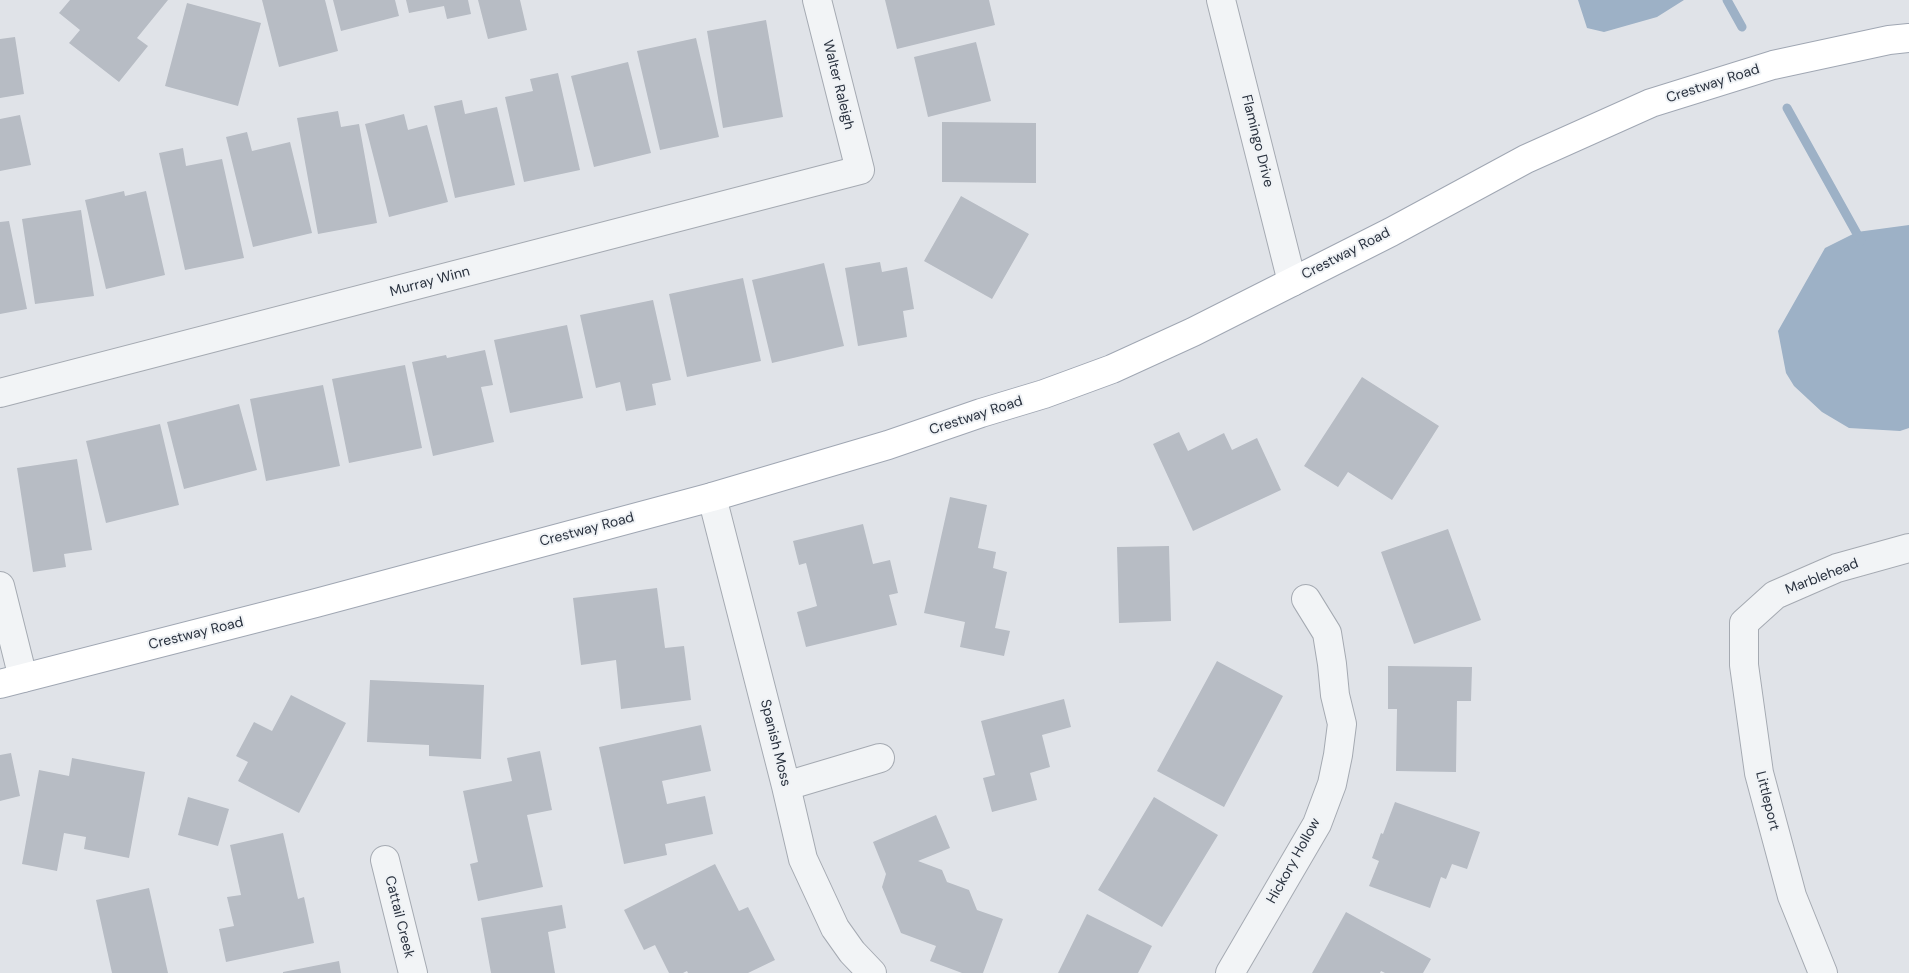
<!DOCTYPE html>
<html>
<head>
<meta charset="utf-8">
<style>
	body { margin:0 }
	canvas { display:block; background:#e0e3e8 }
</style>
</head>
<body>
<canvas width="1909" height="973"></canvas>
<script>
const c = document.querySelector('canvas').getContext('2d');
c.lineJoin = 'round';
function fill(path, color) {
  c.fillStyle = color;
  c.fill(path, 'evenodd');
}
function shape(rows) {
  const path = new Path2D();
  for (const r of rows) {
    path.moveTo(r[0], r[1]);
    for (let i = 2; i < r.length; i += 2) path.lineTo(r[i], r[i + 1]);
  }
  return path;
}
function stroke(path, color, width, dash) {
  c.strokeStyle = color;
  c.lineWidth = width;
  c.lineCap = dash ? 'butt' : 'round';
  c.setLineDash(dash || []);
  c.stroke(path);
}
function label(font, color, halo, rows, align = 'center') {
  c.font = font + ' "DM Sans",sans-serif';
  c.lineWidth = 4;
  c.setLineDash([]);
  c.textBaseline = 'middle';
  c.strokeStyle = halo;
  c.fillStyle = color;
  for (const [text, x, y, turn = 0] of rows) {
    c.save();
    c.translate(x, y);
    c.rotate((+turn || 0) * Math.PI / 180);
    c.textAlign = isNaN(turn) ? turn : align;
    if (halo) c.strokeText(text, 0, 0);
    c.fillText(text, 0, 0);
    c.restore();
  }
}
fill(shape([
	[1578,0,1684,0,1657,17,1604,32,1587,28],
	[1909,225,1909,428,1900,431,1849,428,1822,412,1794,386,1786,373,1778,331,1825,248,1857,232]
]), '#9db1c6');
stroke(shape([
	[1727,0,1742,27],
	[1787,108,1861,241]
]), '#9db1c6', 9);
fill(shape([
	[70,0,168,0,137,38,148,46,119,82,69,43,80,30,59,13],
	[262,0,325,0,338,51,279,67],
	[333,0,395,0,399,16,341,31],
	[406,0,468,0,471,14,447,19,444,6,409,13],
	[478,0,520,0,527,30,488,39],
	[885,0,989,0,995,25,897,49],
	[187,3,261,23,238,106,165,86],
	[766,20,783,117,723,128,707,31],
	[15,37,24,94,0,98,0,39],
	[696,38,719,137,660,150,637,51],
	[976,42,991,101,928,117,914,57],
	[628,62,651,153,594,167,571,76],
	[558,73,580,170,524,182,505,97,533,91,530,79],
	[462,100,465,114,497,107,515,185,455,198,434,106],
	[338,111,341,127,359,124,377,223,318,234,297,118],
	[404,114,408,130,427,125,448,202,389,217,365,124],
	[20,115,31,165,0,171,0,119],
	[942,122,1036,123,1036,183,942,182],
	[247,132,252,151,290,142,312,233,253,247,226,137],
	[183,148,186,166,222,159,244,258,185,270,159,153],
	[124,191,125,196,146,191,165,275,106,289,85,200],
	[961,196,1029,234,992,299,924,261],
	[81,210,94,296,35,304,22,219],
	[9,221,27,309,0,314,0,222],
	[880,262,882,272,907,267,914,309,903,311,907,337,858,346,845,268],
	[824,263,844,346,772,363,752,280],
	[743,278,761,361,687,377,669,294],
	[653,300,671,380,652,384,656,405,626,411,620,382,596,388,580,315],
	[567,325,583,398,510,413,494,340],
	[485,350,493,385,481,387,494,442,433,456,412,362,446,355,447,358],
	[405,365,422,448,349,463,332,379],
	[1362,377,1439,426,1392,500,1348,472,1338,487,1304,466],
	[323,385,340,466,266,481,250,399],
	[239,404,257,470,184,489,167,422],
	[160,424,179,505,106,523,86,441],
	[1179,432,1188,451,1224,433,1232,450,1257,438,1281,490,1193,531,1153,444],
	[77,459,92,550,64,554,66,567,33,572,17,468],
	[950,497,987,505,978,548,996,552,993,568,1007,572,995,628,1010,631,1004,656,960,647,965,622,924,613],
	[863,524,873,564,890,560,898,593,889,595,897,625,806,647,797,612,817,606,806,563,799,565,793,541],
	[1448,529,1481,620,1414,644,1381,552],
	[1169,546,1171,621,1119,623,1117,547],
	[657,588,665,648,684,646,691,700,621,709,616,660,581,665,573,598],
	[1217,661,1283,696,1224,807,1157,771],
	[1388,666,1472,667,1471,701,1457,701,1456,772,1396,771,1397,709,1388,709],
	[370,680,484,685,481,759,429,756,429,745,367,742],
	[291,695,346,723,299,813,238,781,248,762,236,756,254,722,272,731],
	[1064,699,1071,727,1042,735,1050,767,1030,773,1037,800,992,812,983,778,995,775,981,721],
	[701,725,711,771,662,781,667,804,705,796,713,834,665,844,667,855,624,864,599,747],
	[540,751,552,810,527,815,543,887,478,901,470,864,478,862,463,791,512,781,507,758],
	[11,753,20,796,0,801,0,755],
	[72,758,145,772,129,858,84,849,86,837,64,833,57,871,22,864,39,770,69,776],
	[188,797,229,809,218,846,178,835],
	[1154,797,1218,835,1162,927,1098,890],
	[1395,802,1480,832,1467,869,1452,864,1446,879,1441,877,1430,908,1369,886,1379,861,1372,858,1381,833,1383,834],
	[936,815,950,848,918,861,942,870,947,882,969,890,977,910,1003,919,983,973,962,973,930,961,936,946,901,933,882,887,886,874,873,842],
	[283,833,298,899,304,897,314,943,226,962,219,929,234,926,227,897,241,895,230,845],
	[715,864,739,911,748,907,775,960,748,973,688,973,687,971,683,973,669,973,655,945,644,950,624,910],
	[149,888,168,973,112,973,96,900],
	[562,905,566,928,548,932,555,973,491,973,481,918],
	[1346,912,1431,959,1423,973,1385,973,1381,971,1380,973,1312,973],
	[1087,914,1152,946,1138,973,1058,973],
	[339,961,341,973,283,973,283,972]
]), '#b7bcc4');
const minor = shape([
	[1221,0,1292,282],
	[0,393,860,170,817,0],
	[712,497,786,786,803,859,835,928,852,952,872,973],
	[0,586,23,678],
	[786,786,880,758],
	[385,860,413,973],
	[1230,973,1317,824,1332,784,1338,755,1342,724,1335,695,1332,664,1327,633,1306,599],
	[1823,973,1792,896,1759,773,1744,665,1744,623,1775,595,1837,568,1909,548]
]);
const major = shape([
	[0,684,316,603,712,497,888,445,981,413,1044,394,1112,369,1193,332,1391,232,1526,159,1651,103,1773,65,1889,40,1909,38]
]);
stroke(minor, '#a5aab2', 30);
stroke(major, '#a0a7b3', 30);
stroke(minor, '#f2f4f6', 28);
stroke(major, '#fff', 28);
label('14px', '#29313e', '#eff2f5', [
	["Crestway Road",1713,84,-18],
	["Walter Raleigh",838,85,76],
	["Flamingo Drive",1257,141,76],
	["Crestway Road",1346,254,-27],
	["Murray Winn",430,282,-15],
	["Crestway Road",976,416,-18],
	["Crestway Road",587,530,-15],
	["Marblehead",1822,577,-21],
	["Crestway Road",196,634,-14],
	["Spanish Moss",775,743,76],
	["Littleport",1767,801,76],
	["Hickory Hollow",1294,861,-61],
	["Cattail Creek",399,917,76]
]);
</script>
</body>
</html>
